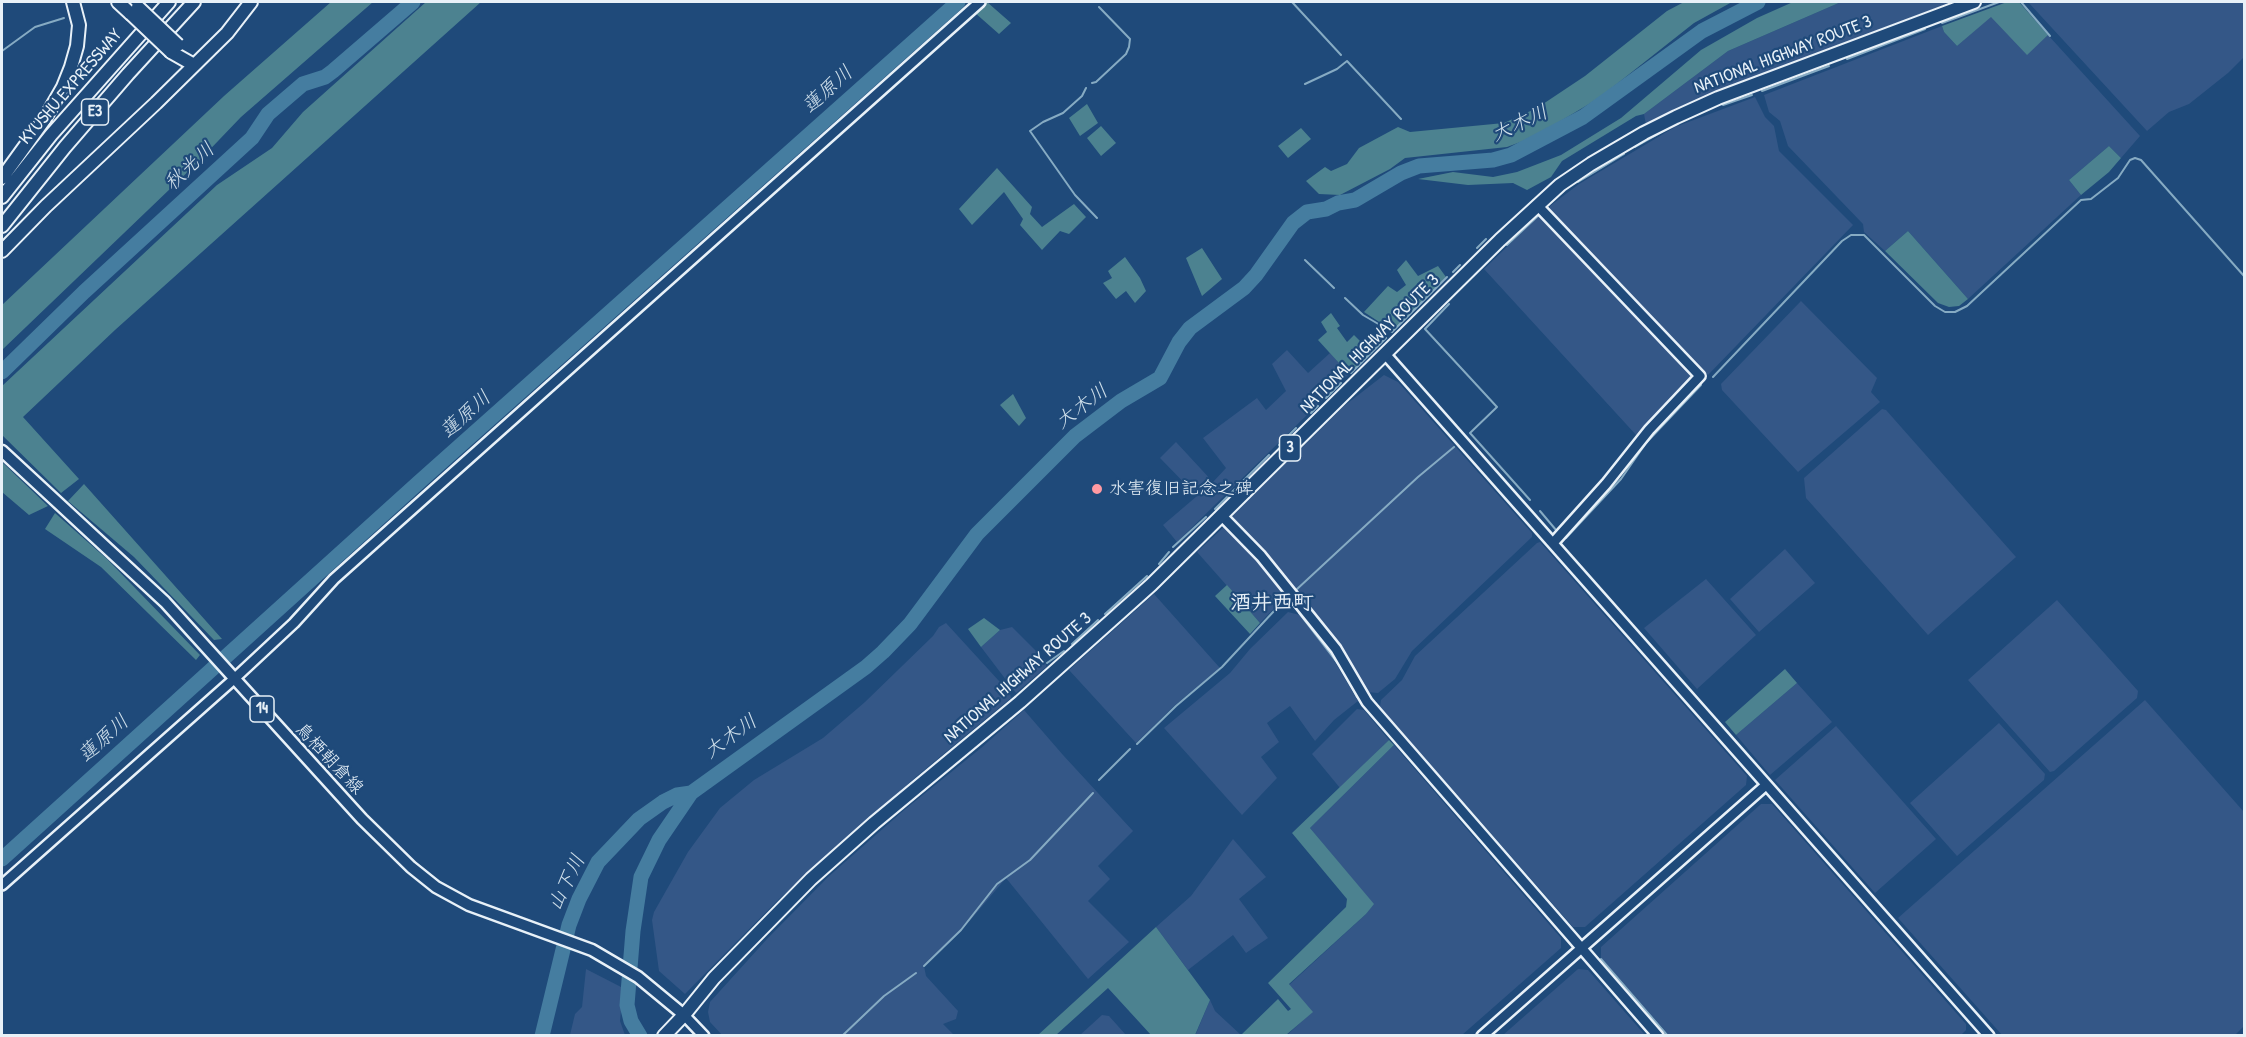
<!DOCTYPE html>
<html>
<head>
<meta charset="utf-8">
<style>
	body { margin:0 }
	#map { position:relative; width:2246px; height:1037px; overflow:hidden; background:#1f4a7a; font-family:"Patrick Hand",sans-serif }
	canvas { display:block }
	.frame { position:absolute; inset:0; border:3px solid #e8f1f8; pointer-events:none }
</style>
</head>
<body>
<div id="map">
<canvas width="2246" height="1037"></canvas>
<div class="frame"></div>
</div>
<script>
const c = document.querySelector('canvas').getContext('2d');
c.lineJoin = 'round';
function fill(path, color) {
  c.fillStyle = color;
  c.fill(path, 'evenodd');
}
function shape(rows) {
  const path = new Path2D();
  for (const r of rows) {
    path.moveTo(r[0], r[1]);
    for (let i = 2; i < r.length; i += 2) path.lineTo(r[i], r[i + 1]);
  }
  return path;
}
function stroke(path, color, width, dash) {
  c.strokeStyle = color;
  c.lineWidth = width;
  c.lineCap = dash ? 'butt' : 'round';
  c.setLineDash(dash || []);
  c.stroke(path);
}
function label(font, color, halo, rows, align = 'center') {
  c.font = font + ' "Patrick Hand","Klee One",sans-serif';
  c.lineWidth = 4.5;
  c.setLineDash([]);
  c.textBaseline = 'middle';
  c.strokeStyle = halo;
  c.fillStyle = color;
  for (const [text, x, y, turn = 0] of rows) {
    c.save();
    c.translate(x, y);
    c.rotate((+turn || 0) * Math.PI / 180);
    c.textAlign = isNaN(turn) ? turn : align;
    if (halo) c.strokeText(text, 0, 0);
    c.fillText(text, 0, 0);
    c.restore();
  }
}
fill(shape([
	[1841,2,1951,2,1721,91,1646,125,1644,114,1728,51],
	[2028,2,2244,2,2244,57,2228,73,2189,104,2169,112,2147,131],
	[1991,16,2027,54,2048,35,2140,136,2121,158,2109,146,2069,180,2081,195,1968,299,1908,231,1885,251,1864,232,1863,224,1788,146,1780,121,1769,112,1764,95,1942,26,1944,32,1957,46],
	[1755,97,1765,117,1774,126,1779,151,1853,225,1708,375,1550,210,1550,206,1579,184,1675,127],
	[1541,214,1691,372,1691,379,1637,436,1484,269],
	[1801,301,1877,378,1871,392,1880,402,1798,472,1722,390,1721,384],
	[1287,350,1308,373,1330,353,1349,374,1177,542,1163,525,1197,496,1160,458,1176,442,1213,482,1226,468,1203,438,1257,398,1266,410,1286,391,1272,364],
	[1384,375,1398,382,1532,533,1532,537,1412,651,1395,679,1378,693,1367,692,1334,640,1230,518,1344,406],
	[1882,409,1886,410,2016,557,1928,635,1806,498,1804,478],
	[1226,525,1259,559,1286,596,1260,623,1197,552],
	[1540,542,1747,776,1746,785,1585,927,1573,927,1380,707,1381,700,1402,680,1415,656,1537,543],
	[1785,549,1815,583,1759,632,1730,599],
	[1706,579,1756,635,1697,689,1644,628],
	[1154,594,1220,668,1174,706,1136,743,1069,670],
	[2057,600,2138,691,2137,698,2054,771,2050,772,1968,680],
	[1288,612,1300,615,1329,652,1358,701,1334,720,1315,741,1290,706,1267,723,1279,742,1261,757,1277,778,1242,815,1164,728,1230,673,1250,649],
	[946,623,1010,693,1011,698,917,776,779,899,685,994,659,971,652,920,654,912,688,852,720,808,754,780,823,738,865,702,933,636,939,627],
	[1012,627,1046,661,1046,667,1016,693,981,647,1000,630],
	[1797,683,1832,722,1770,775,1736,735],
	[2145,700,2244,812,2244,1026,2234,1036,2002,1035,1898,918],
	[1357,709,1364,710,1389,740,1340,788,1312,754],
	[1024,710,1063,755,1133,831,1098,866,1110,879,1088,901,1129,942,1088,979,1006,878,962,930,924,966,926,976,958,1011,956,1019,943,1024,954,1035,722,1035,710,1022,708,1012,710,1002,767,939,828,877,903,811,981,748],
	[1999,723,2045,774,2044,780,1957,856,1910,803],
	[1836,726,1936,839,1875,893,1775,780],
	[1394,745,1561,938,1561,948,1462,1035,1286,1036,1312,1012,1289,985,1366,914,1373,904,1310,828],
	[1761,804,1772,804,1966,1024,1966,1030,1960,1036,1669,1035,1601,958,1601,947],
	[1233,839,1266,877,1239,899,1268,938,1246,953,1233,935,1188,970,1156,927,1191,896],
	[586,969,623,988,620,1021,625,1035,570,1035,575,1014,582,1007],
	[1578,969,1588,970,1645,1035,1503,1035],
	[1210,1000,1215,1011,1241,1035,1195,1036],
	[1102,1015,1109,1016,1126,1035,1080,1035]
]), '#345787');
fill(shape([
	[331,2,373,2,241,117,196,164,2,350,2,305,224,96],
	[426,2,481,2,115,330,23,417,79,479,61,493,2,435,2,386,217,185,272,148,303,112],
	[985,2,987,2,1011,23,999,34,974,12],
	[1684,2,1732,2,1694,23,1599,98,1534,137,1507,147,1405,158,1390,169,1340,195,1319,194,1306,181,1325,167,1331,171,1347,164,1359,148,1398,127,1410,132,1504,123,1537,108,1585,76,1667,11],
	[1793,2,1841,2,1728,51,1644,114,1636,116,1562,161,1551,177,1527,190,1513,183,1468,185,1418,179,1453,172,1493,177,1517,172,1561,155,1621,118,1701,50,1757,18],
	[2007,2,2019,2,2048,35,2027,55,1991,17,1957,46,1944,32,1942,26],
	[1087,104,1098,123,1080,136,1069,118],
	[1101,126,1116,143,1101,156,1087,138],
	[1301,128,1311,139,1288,158,1278,146],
	[2109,146,2121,158,2109,172,2081,195,2069,180],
	[997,168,1032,207,1030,214,1042,227,1074,204,1086,217,1069,234,1060,231,1042,250,1020,225,1023,219,1004,192,972,225,959,209],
	[1908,231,1968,299,1959,306,1949,307,1938,303,1885,251],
	[1202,248,1222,279,1202,296,1186,258],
	[1125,257,1140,278,1146,291,1135,303,1126,291,1116,299,1103,283,1112,278,1108,271],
	[1406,260,1418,276,1438,266,1446,277,1393,331,1364,312,1388,286,1397,292,1406,285,1397,270],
	[1331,313,1340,326,1337,328,1347,342,1354,335,1371,352,1349,374,1318,340,1327,332,1321,322],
	[1013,394,1026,418,1019,426,1000,405],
	[2,462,48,506,29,515,2,492],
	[84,484,222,639,214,640,134,557,68,501],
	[55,513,107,559,200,655,196,660,101,567,45,529],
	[1227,585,1260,623,1250,634,1215,596],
	[984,618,1000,630,981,647,968,629],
	[1785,669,1797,683,1736,735,1725,722],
	[1389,740,1394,745,1310,828,1374,904,1366,914,1289,984,1313,1012,1286,1035,1241,1035,1278,999,1288,1011,1291,1009,1268,983,1346,907,1347,899,1292,833],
	[1156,927,1210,1000,1195,1035,1151,1035,1108,988,1056,1035,1038,1035]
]), '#4c8290');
stroke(shape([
	[1292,2,1341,55],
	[2021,2,2050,36],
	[1942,23,1999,2],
	[2,51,35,27,64,18],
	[1847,59,1925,29],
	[1092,83,1096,82,1126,54,1129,47,1130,39,1099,7],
	[1305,84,1337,69,1347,61,1401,119],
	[1086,88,1082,96,1063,113,1043,122,1030,131,1075,195,1097,218],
	[1762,91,1829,66],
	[1723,105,1752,95],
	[1635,147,1669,128],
	[1578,182,1624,154],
	[1507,245,1539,215],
	[1477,248,1486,239],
	[1305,260,1334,288],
	[1453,272,1460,265],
	[1345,298,1363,315,1392,332,1447,277],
	[1449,304,1425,329,1497,407,1470,433,1530,500],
	[1351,373,1386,338],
	[1713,377,1842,241,1851,235,1864,235,1935,306,1945,312,1955,312,1967,306,2081,200,2091,199,2118,178,2130,160,2135,158,2141,160,2244,276],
	[1326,398,1341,383],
	[1311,413,1318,406],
	[1279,445,1296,428],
	[1242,482,1269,455],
	[1215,509,1235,489],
	[1540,511,1556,530],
	[1566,538,1621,479,1646,443,1701,385],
	[1173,547,1206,517],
	[1159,564,1169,552],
	[1296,590,1418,477,1454,447],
	[1299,613,1342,669],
	[1105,614,1147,576],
	[1072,644,1098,620],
	[1047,663,1064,651],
	[1348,678,1357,697],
	[1137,744,1176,706,1222,667,1287,597],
	[1099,780,1130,749],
	[1601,959,1668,1036],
	[924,966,961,930,997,884,1030,860,1093,793],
	[842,1036,884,996,916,973]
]), '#86abc3', 2);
stroke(shape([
	[2,372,84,292,252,138,268,114,303,84,325,77,333,71,413,2],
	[2,859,418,483,958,2],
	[542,1036,569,925,579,899,598,862,639,819,663,802,677,795,691,793],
	[640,1036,631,1021,627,1005,633,931,641,877,659,840,691,793,866,667,883,652,910,624,977,534,1075,436,1121,401,1160,378,1179,342,1190,328,1244,288,1256,275,1293,223,1307,212,1326,209,1338,203,1355,200,1401,173,1419,166,1493,160,1511,155,1583,117,1702,31,1758,2]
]), '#457da0', 15);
const secondary = shape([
	[1537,205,1700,376,1649,430,1606,484,1553,543],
	[1385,354,1989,1036],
	[1222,516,1261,556,1336,649,1367,702,1658,1036],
	[2,885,234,679,294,623,334,579,980,2],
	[684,1015,704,1036],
	[1482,1036,1766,785]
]);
const primary = shape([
	[2,451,165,602,362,819,411,867,436,887,469,905,592,950,638,977,684,1015]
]);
const highway = shape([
	[118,2,131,14],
	[171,52,194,65],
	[2,178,44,120,63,87,71,67,77,46,79,25,73,2],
	[2,197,51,135,169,2],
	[2,226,65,147,128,74,194,2],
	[2,251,46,206,156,103,227,33,251,2],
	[664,1036,684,1015,714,978,811,879,874,823,1020,702,1151,585,1500,240,1560,185,1591,164,1644,133,1676,117,1718,98,1974,2]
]);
stroke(secondary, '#e8f1f8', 14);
stroke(primary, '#e8f1f8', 15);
stroke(highway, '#e8f1f8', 16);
stroke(secondary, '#1f4a7a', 9);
stroke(primary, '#1f4a7a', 10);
stroke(highway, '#1f4a7a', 12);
const highwayBridge = shape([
	[138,7,178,45],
	[131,14,171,52]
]);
stroke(highwayBridge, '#e8f1f8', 16, []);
stroke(highwayBridge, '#1f4a7a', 12);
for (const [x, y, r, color] of [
	[1097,489,6,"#ff9aa2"]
]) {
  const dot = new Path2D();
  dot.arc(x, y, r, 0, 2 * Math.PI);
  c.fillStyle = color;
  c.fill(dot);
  stroke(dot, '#1f4a7a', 2);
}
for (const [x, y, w] of [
	[95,112,27],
	[1290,448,21],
	[262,709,24]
]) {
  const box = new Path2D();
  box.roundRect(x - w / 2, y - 13, w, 26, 4.5);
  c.fillStyle = '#1f4a7a';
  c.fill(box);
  stroke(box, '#e8f1f8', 1.5);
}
label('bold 16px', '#e8f1f8', null, [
	["E3",95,112],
	["3",1290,448],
	["14",262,709]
]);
label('18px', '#e8f1f8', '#1f4a7a', [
	["NATIONAL HIGHWAY ROUTE 3",1783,55,-21],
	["KYUSHU EXPRESSWAY",71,87,-49],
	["NATIONAL HIGHWAY ROUTE 3",1370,344,-45],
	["NATIONAL HIGHWAY ROUTE 3",1018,678,-41],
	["鳥栖朝倉線",329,759,47]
]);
label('18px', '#e8f1f8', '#1f4a7a', [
	["水害復旧記念之碑",1109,489]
], 'left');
label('italic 20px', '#d0e0eb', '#1f4a7a', [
	["蓮原川",828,90,-42],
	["大木川",1520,124,-25],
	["秋光川",190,167,-43],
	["大木川",1082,407,-37],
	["蓮原川",466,415,-42],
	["大木川",731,737,-36],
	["蓮原川",104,739,-42],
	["山下川",567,883,-64]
]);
label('bold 21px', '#e8f1f8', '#1f4a7a', [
	["酒井西町",1272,603]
]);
</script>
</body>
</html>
